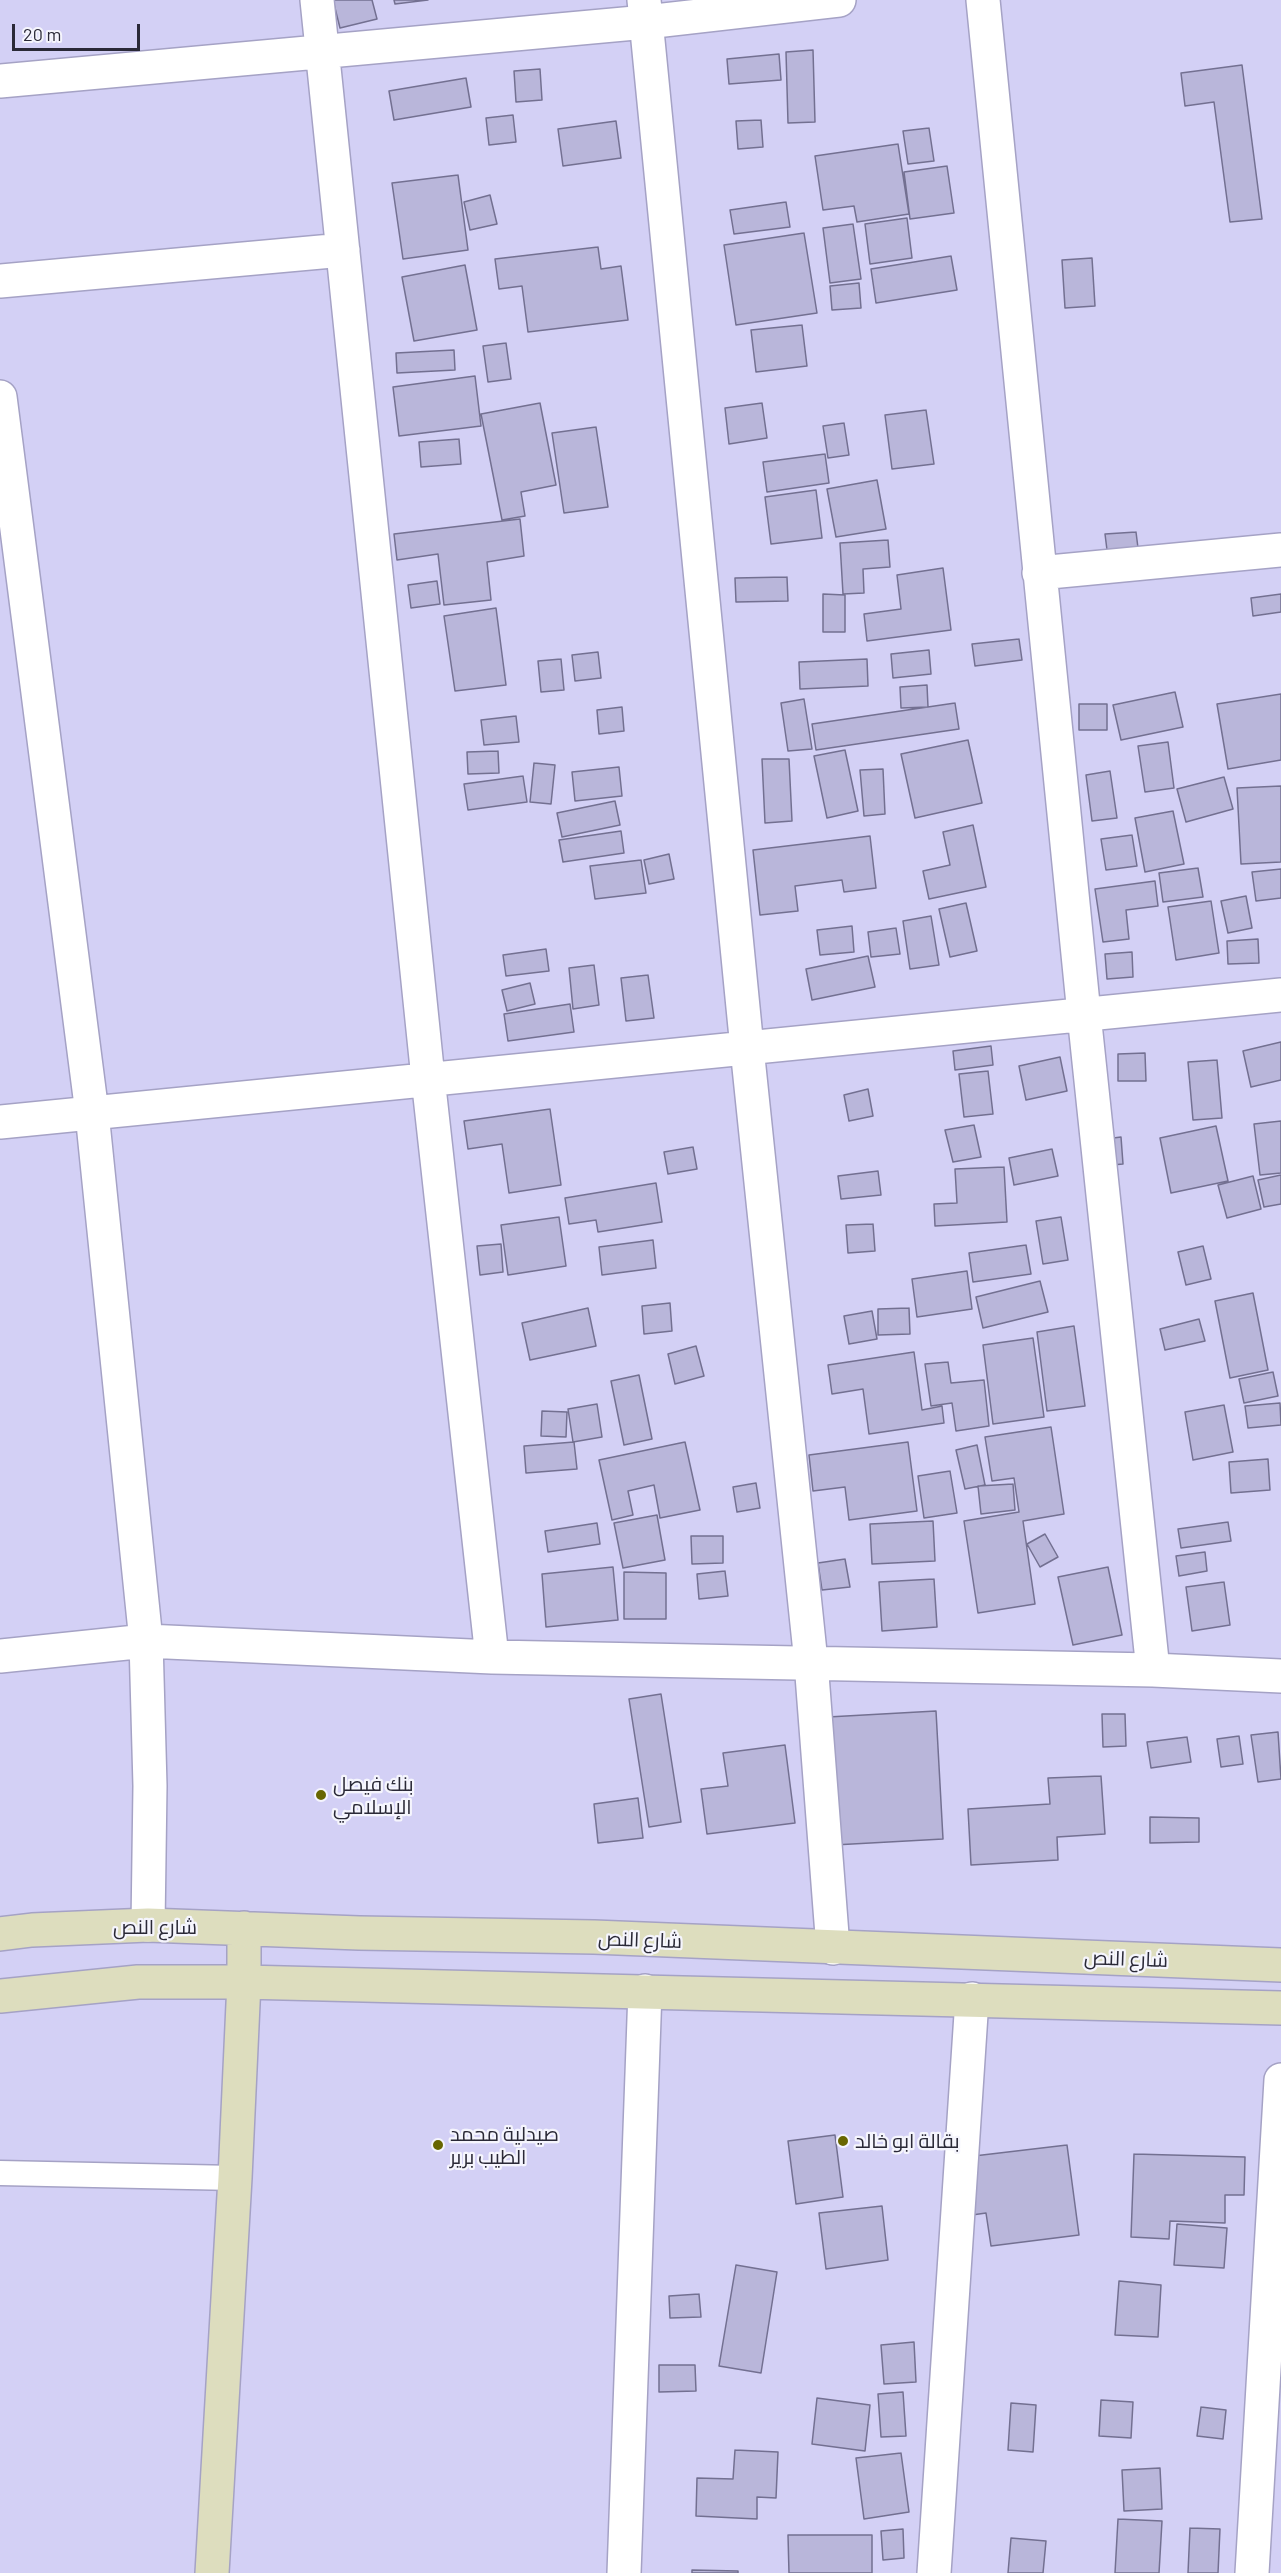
<!DOCTYPE html>
<html>
<head>
<meta charset="utf-8">
<style>
	body { margin:0 }
	#map { position:relative; width:1281px; height:2573px; overflow:hidden; background:#d3d0f5; font-family:Barlow,sans-serif }
	canvas { display:block }
	.scale { position:absolute; left:12px; top:24px; width:128px; height:27px; box-sizing:border-box; border:3px solid #2a2937; border-top:0; padding-left:8px; font-size:18px; line-height:21px; white-space:nowrap; color:#2a2937; -webkit-text-stroke:4px #f5f5fd; paint-order:stroke }
</style>
</head>
<body>
<div id="map">
<canvas width="1281" height="2573"></canvas>
<div class="scale">20 m</div>
</div>
<script>
const c = document.querySelector('canvas').getContext('2d');
c.lineJoin = 'round';
function fill(path, color) {
  c.fillStyle = color;
  c.fill(path, 'evenodd');
}
function shape(rows) {
  const path = new Path2D();
  for (const r of rows) {
    path.moveTo(r[0], r[1]);
    for (let i = 2; i < r.length; i += 2) path.lineTo(r[i], r[i + 1]);
  }
  return path;
}
function stroke(path, color, width, dash) {
  c.strokeStyle = color;
  c.lineWidth = width;
  c.lineCap = dash ? 'butt' : 'round';
  c.setLineDash(dash || []);
  c.stroke(path);
}
function label(font, color, halo, rows, align = 'center') {
  c.font = font + ' Barlow,Cairo,sans-serif';
  c.lineWidth = 4.5;
  c.setLineDash([]);
  c.textBaseline = 'middle';
  c.strokeStyle = halo;
  c.fillStyle = color;
  for (const [text, x, y, turn = 0] of rows) {
    c.save();
    c.translate(x, y);
    c.rotate((+turn || 0) * Math.PI / 180);
    c.textAlign = isNaN(turn) ? turn : align;
    if (halo) c.strokeText(text, 0, 0);
    c.fillText(text, 0, 0);
    c.restore();
  }
}
const building = shape([
	[333,0,372,0,377,19,340,28,333,0],
	[394,0,428,0,395,4,394,0],
	[813,50,815,122,788,123,786,52,813,50],
	[779,54,781,80,729,84,727,59,779,54],
	[1242,65,1262,219,1230,222,1214,102,1185,106,1181,73,1242,65],
	[540,69,542,100,516,102,514,71,540,69],
	[466,78,471,107,394,120,389,91,466,78],
	[513,115,516,142,489,145,486,118,513,115],
	[761,120,763,147,738,149,736,121,761,120],
	[616,121,621,158,563,166,558,129,616,121],
	[929,128,934,161,908,164,903,131,929,128],
	[898,144,909,214,857,222,854,206,823,210,815,156,898,144],
	[947,166,954,213,910,219,904,172,947,166],
	[458,175,468,250,403,259,392,183,458,175],
	[490,195,497,224,470,230,464,202,490,195],
	[786,202,790,227,734,234,730,210,786,202],
	[907,218,912,258,870,264,865,224,907,218],
	[853,224,861,279,830,283,823,228,853,224],
	[804,233,817,313,736,325,724,245,804,233],
	[598,247,601,269,621,266,628,320,528,332,522,286,499,289,495,259,598,247],
	[951,256,957,290,876,303,871,269,951,256],
	[1092,258,1095,306,1065,308,1062,260,1092,258],
	[465,265,477,330,414,341,402,277,465,265],
	[859,283,861,308,832,310,830,286,859,283],
	[802,325,807,366,756,372,751,330,802,325],
	[506,343,511,379,488,382,483,346,506,343],
	[454,350,455,370,397,373,396,353,454,350],
	[475,376,481,426,399,436,393,387,475,376],
	[540,403,556,485,521,492,525,516,502,520,481,414,540,403],
	[762,403,767,438,729,444,725,408,762,403],
	[926,410,934,464,892,469,885,415,926,410],
	[844,423,849,455,828,458,823,426,844,423],
	[596,427,608,507,564,513,552,433,596,427],
	[459,439,461,464,421,467,419,442,459,439],
	[825,454,829,483,767,492,763,462,825,454],
	[877,480,886,529,836,537,827,489,877,480],
	[816,490,822,538,771,544,765,497,816,490],
	[520,519,524,556,487,562,491,600,444,605,438,554,397,560,394,534,520,519],
	[1136,532,1138,548,1107,550,1105,534,1136,532],
	[888,540,890,567,863,569,864,593,843,594,840,543,888,540],
	[943,568,951,630,867,641,864,614,901,609,897,575,943,568],
	[787,577,788,601,736,602,735,578,787,577],
	[437,581,440,604,411,608,408,585,437,581],
	[823,594,845,595,845,632,823,632,823,594],
	[1281,594,1281,612,1253,616,1251,598,1281,594],
	[496,608,506,685,455,691,444,616,496,608],
	[1019,639,1022,660,975,666,972,644,1019,639],
	[929,650,931,674,893,678,891,654,929,650],
	[598,652,601,678,575,681,572,655,598,652],
	[561,659,564,690,541,692,538,661,561,659],
	[867,659,868,686,800,689,799,662,867,659],
	[927,685,928,707,901,708,900,687,927,685],
	[1175,692,1183,727,1121,740,1113,705,1175,692],
	[1281,694,1281,760,1228,769,1217,704,1281,694],
	[804,699,812,749,788,751,781,703,804,699],
	[955,703,959,729,816,750,812,724,955,703],
	[1079,704,1107,704,1107,730,1079,730,1079,704],
	[622,707,624,731,599,734,597,710,622,707],
	[516,716,519,742,484,745,481,720,516,716],
	[968,740,982,803,915,818,901,754,968,740],
	[1168,742,1174,788,1145,792,1138,746,1168,742],
	[845,750,858,811,827,818,814,756,845,750],
	[498,751,499,773,468,774,467,752,498,751],
	[762,759,789,759,792,821,765,823,762,759],
	[534,763,555,765,551,804,530,802,534,763],
	[619,767,622,796,575,801,572,772,619,767],
	[883,769,885,814,864,816,860,770,883,769],
	[1110,771,1117,818,1092,821,1086,775,1110,771],
	[523,776,527,802,468,810,464,784,523,776],
	[1224,777,1233,809,1186,822,1177,789,1224,777],
	[1281,786,1281,862,1241,864,1237,788,1281,786],
	[615,801,620,825,562,837,557,813,615,801],
	[1173,811,1184,864,1145,872,1135,818,1173,811],
	[973,825,986,887,929,899,923,871,950,865,943,832,973,825],
	[621,831,624,853,563,862,559,840,621,831],
	[1132,835,1137,866,1106,870,1101,839,1132,835],
	[870,836,876,888,844,892,842,880,795,886,798,911,760,915,753,850,870,836],
	[669,854,674,879,649,884,644,860,669,854],
	[641,860,646,893,595,899,590,866,641,860],
	[1198,868,1203,897,1163,902,1159,873,1198,868],
	[1281,869,1281,898,1256,901,1252,872,1281,869],
	[1155,881,1158,906,1126,910,1129,939,1103,942,1095,889,1155,881],
	[1246,896,1252,928,1228,933,1221,901,1246,896],
	[1211,901,1219,953,1176,960,1168,907,1211,901],
	[966,903,977,951,950,957,939,909,966,903],
	[931,916,939,965,910,969,903,921,931,916],
	[852,926,854,952,820,955,817,930,852,926],
	[896,928,900,954,871,957,868,932,896,928],
	[1258,939,1259,963,1228,964,1227,941,1258,939],
	[546,949,549,971,506,976,503,955,546,949],
	[1132,952,1133,977,1107,979,1105,954,1132,952],
	[868,956,875,987,812,1000,806,969,868,956],
	[594,965,599,1005,573,1009,569,968,594,965],
	[648,975,654,1018,626,1021,621,978,648,975],
	[530,983,535,1004,507,1011,502,990,530,983],
	[570,1004,574,1032,508,1041,504,1014,570,1004],
	[1281,1042,1281,1080,1251,1087,1243,1051,1281,1042],
	[991,1046,993,1065,955,1070,953,1051,991,1046],
	[1145,1053,1146,1081,1118,1081,1118,1054,1145,1053],
	[1060,1057,1067,1091,1026,1100,1019,1066,1060,1057],
	[1217,1060,1222,1118,1193,1120,1188,1062,1217,1060],
	[988,1071,993,1114,964,1117,959,1074,988,1071],
	[868,1089,873,1116,849,1121,844,1095,868,1089],
	[550,1109,561,1185,509,1193,502,1144,468,1149,464,1121,550,1109],
	[1281,1121,1281,1173,1260,1175,1254,1124,1281,1121],
	[974,1125,981,1157,953,1162,945,1130,974,1125],
	[1216,1126,1228,1181,1171,1193,1160,1138,1216,1126],
	[1121,1137,1123,1164,1101,1166,1098,1140,1121,1137],
	[693,1147,697,1169,668,1174,664,1152,693,1147],
	[1052,1149,1058,1176,1014,1185,1009,1158,1052,1149],
	[1004,1167,1007,1222,935,1226,934,1204,957,1203,955,1169,1004,1167],
	[878,1171,881,1195,841,1199,838,1176,878,1171],
	[1281,1175,1281,1204,1264,1207,1258,1180,1281,1175],
	[1253,1176,1261,1209,1227,1218,1218,1185,1253,1176],
	[656,1183,662,1222,598,1232,596,1220,569,1224,565,1198,656,1183],
	[559,1217,566,1266,508,1275,501,1225,559,1217],
	[1061,1217,1068,1260,1043,1264,1036,1221,1061,1217],
	[873,1224,875,1251,848,1253,846,1225,873,1224],
	[653,1240,656,1268,602,1275,599,1247,653,1240],
	[501,1244,503,1272,480,1275,477,1246,501,1244],
	[1026,1245,1031,1274,973,1282,969,1253,1026,1245],
	[1203,1246,1211,1279,1186,1285,1178,1252,1203,1246],
	[967,1271,972,1309,917,1317,912,1279,967,1271],
	[1040,1281,1048,1312,983,1328,976,1297,1040,1281],
	[1253,1293,1268,1370,1230,1378,1215,1301,1253,1293],
	[670,1303,672,1331,644,1334,642,1306,670,1303],
	[588,1308,596,1346,530,1360,522,1323,588,1308],
	[909,1308,910,1334,878,1335,878,1309,909,1308],
	[872,1311,877,1339,849,1344,844,1316,872,1311],
	[1199,1319,1205,1341,1165,1350,1160,1329,1199,1319],
	[1074,1326,1085,1406,1047,1411,1037,1332,1074,1326],
	[1033,1338,1044,1417,993,1424,983,1345,1033,1338],
	[696,1346,704,1376,675,1384,668,1354,696,1346],
	[914,1352,922,1410,942,1406,944,1423,869,1434,863,1389,832,1394,828,1365,914,1352],
	[948,1362,951,1383,984,1380,989,1426,956,1431,952,1403,931,1406,925,1364,948,1362],
	[1273,1372,1278,1396,1244,1403,1239,1379,1273,1372],
	[639,1375,652,1439,624,1445,611,1381,639,1375],
	[1280,1403,1281,1425,1248,1428,1245,1406,1280,1403],
	[597,1404,602,1437,573,1442,568,1409,597,1404],
	[1224,1405,1233,1452,1193,1460,1185,1412,1224,1405],
	[542,1411,567,1412,566,1437,541,1436,542,1411],
	[1051,1427,1064,1514,1023,1521,1035,1604,978,1613,964,1521,1019,1512,1014,1478,992,1481,985,1437,1051,1427],
	[574,1442,577,1469,526,1473,524,1446,574,1442],
	[685,1442,700,1510,660,1518,654,1485,628,1491,633,1515,612,1520,599,1460,685,1442],
	[908,1442,917,1511,849,1520,845,1487,813,1491,809,1455,908,1442],
	[977,1445,985,1485,965,1489,956,1450,977,1445],
	[1268,1459,1270,1490,1231,1493,1229,1462,1268,1459],
	[950,1471,957,1513,924,1518,918,1476,950,1471],
	[756,1483,760,1508,737,1512,733,1487,756,1483],
	[1013,1484,1015,1510,981,1514,978,1486,1013,1484],
	[657,1515,665,1560,623,1568,614,1523,657,1515],
	[933,1521,935,1561,872,1564,870,1524,933,1521],
	[1228,1522,1231,1541,1181,1548,1178,1529,1228,1522],
	[597,1523,600,1544,548,1552,545,1531,597,1523],
	[1045,1534,1058,1557,1040,1567,1027,1544,1045,1534],
	[691,1536,723,1536,723,1563,692,1564,691,1536],
	[1205,1552,1207,1571,1179,1576,1176,1556,1205,1552],
	[845,1559,850,1587,822,1590,818,1563,845,1559],
	[613,1567,618,1620,546,1627,542,1574,613,1567],
	[1108,1567,1122,1635,1073,1645,1058,1577,1108,1567],
	[725,1571,728,1596,699,1599,697,1574,725,1571],
	[624,1572,666,1573,666,1619,624,1619,624,1572],
	[934,1579,937,1627,882,1631,879,1582,934,1579],
	[1224,1582,1230,1625,1192,1631,1186,1587,1224,1582],
	[661,1694,681,1822,649,1827,629,1699,661,1694],
	[936,1711,943,1839,834,1845,828,1717,936,1711],
	[1102,1714,1125,1714,1126,1746,1103,1747,1102,1714],
	[1278,1732,1281,1779,1258,1782,1251,1735,1278,1732],
	[1239,1736,1243,1764,1221,1767,1217,1739,1239,1736],
	[1187,1737,1191,1762,1151,1768,1147,1742,1187,1737],
	[785,1745,795,1823,707,1834,701,1789,728,1786,723,1753,785,1745],
	[1101,1776,1105,1834,1057,1837,1058,1860,971,1865,968,1809,1050,1804,1048,1778,1101,1776],
	[638,1798,643,1838,598,1843,594,1804,638,1798],
	[1150,1817,1199,1818,1199,1842,1150,1843,1150,1817],
	[835,2135,843,2197,796,2204,788,2141,835,2135],
	[1067,2145,1079,2235,991,2246,986,2213,965,2216,957,2158,1067,2145],
	[1134,2154,1245,2157,1244,2195,1225,2195,1225,2223,1170,2221,1169,2239,1131,2237,1134,2154],
	[882,2206,888,2260,826,2269,819,2213,882,2206],
	[1177,2224,1227,2228,1224,2268,1174,2265,1177,2224],
	[736,2265,777,2272,761,2373,719,2366,736,2265],
	[1119,2281,1161,2285,1158,2337,1115,2335,1119,2281],
	[699,2294,701,2317,670,2318,669,2296,699,2294],
	[914,2342,916,2382,884,2384,881,2345,914,2342],
	[659,2365,695,2365,696,2391,659,2392,659,2365],
	[903,2392,906,2436,881,2437,878,2394,903,2392],
	[817,2398,870,2405,865,2451,812,2444,817,2398],
	[1101,2400,1133,2402,1131,2438,1099,2436,1101,2400],
	[1011,2403,1036,2405,1033,2452,1008,2450,1011,2403],
	[1201,2407,1226,2410,1223,2439,1197,2436,1201,2407],
	[735,2450,778,2452,776,2498,757,2497,757,2519,696,2516,697,2478,733,2479,735,2450],
	[901,2453,909,2512,864,2519,856,2458,901,2453],
	[1160,2468,1162,2509,1124,2511,1122,2470,1160,2468],
	[1118,2519,1162,2521,1159,2573,1115,2573,1118,2519],
	[1190,2528,1220,2529,1218,2573,1188,2573,1190,2528],
	[903,2529,904,2558,883,2560,881,2531,903,2529],
	[788,2535,872,2535,872,2573,789,2573,788,2535],
	[1011,2538,1046,2541,1043,2573,1008,2573,1011,2538],
	[692,2570,738,2571,738,2573,692,2573,692,2570]
]);
fill(building, '#b9b6da');
stroke(building, '#737091', 1.5);
const lane = shape([
	[0,2173,235,2178]
]);
const street = shape([
	[317,0,428,1078,492,1657,1153,1670,1281,1676],
	[644,0,747,1048,811,1662,833,1948],
	[983,0,1084,1014,1153,1670],
	[0,81,646,22,839,0],
	[0,281,343,250],
	[0,397,92,1113,146,1641,150,1786,148,1925],
	[1039,573,1281,550],
	[0,1122,1281,995],
	[0,1656,146,1641,492,1657],
	[624,2573,645,1991],
	[934,2573,972,1999],
	[1252,2573,1281,2080]
]);
const secondary = shape([
	[0,1934,32,1930,148,1925,359,1933,594,1937,1281,1965],
	[0,1996,138,1982,244,1982,1281,2008],
	[212,2573,235,2178,244,1982,244,1928]
]);
stroke(lane, '#a5a2c5', 27);
stroke(street, '#a5a2c5', 36);
stroke(secondary, '#a5a2c5', 36);
stroke(lane, '#fff', 24);
stroke(street, '#fff', 33);
stroke(secondary, '#ddddbe', 33);
for (const [x, y, r, color] of [
	[321,1795,6,"#686600"],
	[843,2141,6,"#686600"],
	[438,2145,6,"#686600"]
]) {
  const dot = new Path2D();
  dot.arc(x, y, r, 0, 2 * Math.PI);
  c.fillStyle = color;
  c.fill(dot);
  stroke(dot, '#f5f5fd', 2);
}
label('20px', '#2a2937', '#f5f5fd', [
	["بنك فيصل",333,1784],
	["الإسلامي",333,1807],
	["صيدلية محمد",450,2134],
	["الطيب برير",450,2157],
	["بقالة ابو خالد",855,2141]
], 'left');
label('20px', '#2a2937', '#f5f5fd', [
	["شارع النص",155,1927],
	["شارع النص",640,1940,2],
	["شارع النص",1126,1959,2]
]);
</script>
</body>
</html>
